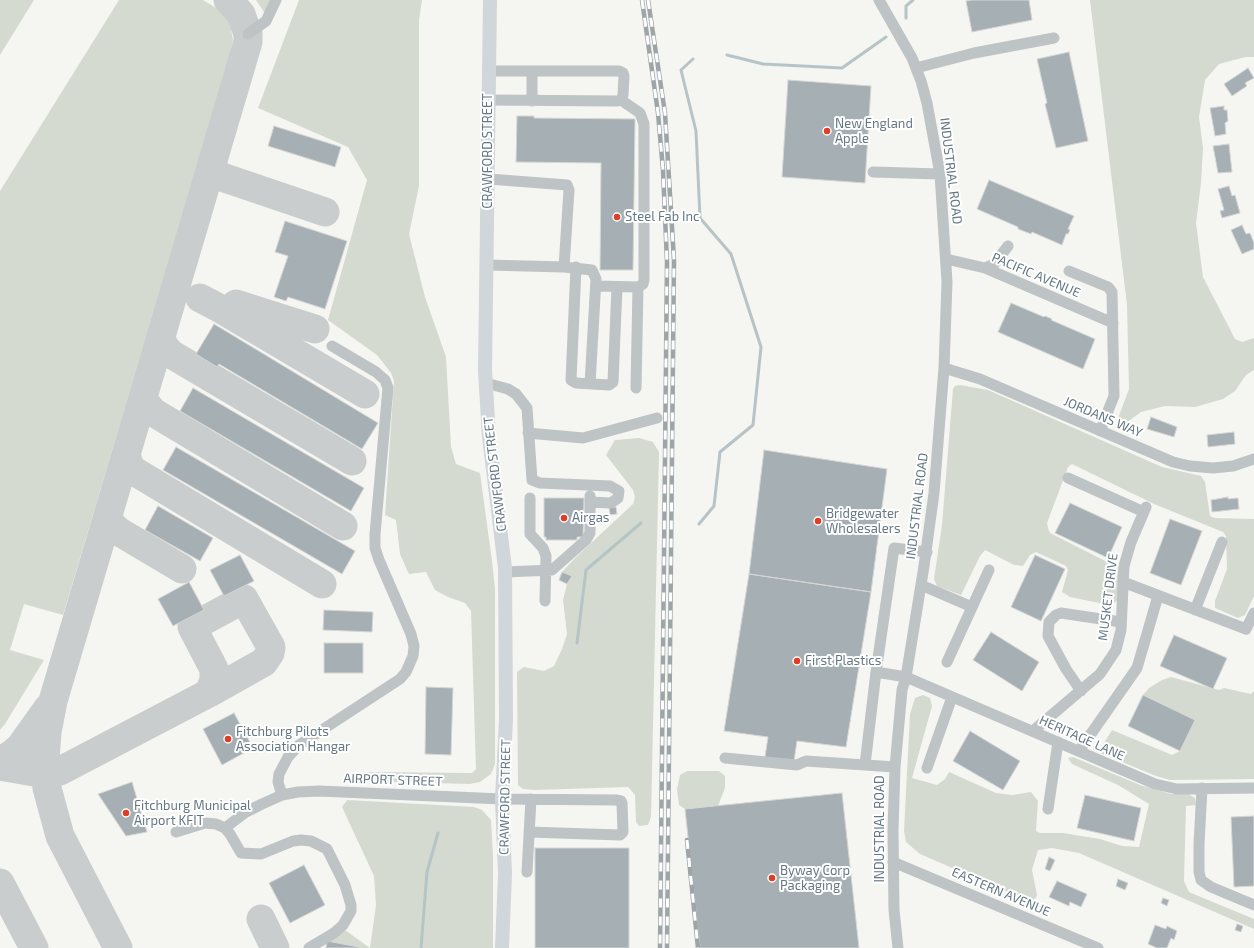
<!DOCTYPE html>
<html>
<head>
<meta charset="utf-8">
<style>
	body { margin:0 }
	canvas { display:block; background:#f5f5f1 }
</style>
</head>
<body>
<canvas width="1254" height="948"></canvas>
<script>
const c = document.querySelector('canvas').getContext('2d');
c.lineJoin = 'round';
function fill(path, color) {
  c.fillStyle = color;
  c.fill(path, 'evenodd');
}
function shape(rows) {
  const path = new Path2D();
  for (const r of rows) {
    path.moveTo(r[0], r[1]);
    for (let i = 2; i < r.length; i += 2) path.lineTo(r[i], r[i + 1]);
  }
  return path;
}
function stroke(path, color, width, dash) {
  c.strokeStyle = color;
  c.lineWidth = width;
  c.lineCap = dash ? 'butt' : 'round';
  c.setLineDash(dash || []);
  c.stroke(path);
}
function label(font, color, halo, rows, align = 'center') {
  c.font = font + ' "Exo 2",sans-serif';
  c.lineWidth = 4;
  c.setLineDash([]);
  c.textBaseline = 'middle';
  c.strokeStyle = halo;
  c.fillStyle = color;
  for (const [text, x, y, turn = 0] of rows) {
    c.save();
    c.translate(x, y);
    c.rotate((+turn || 0) * Math.PI / 180);
    c.textAlign = isNaN(turn) ? turn : align;
    if (halo) c.strokeText(text, 0, 0);
    c.fillText(text, 0, 0);
    c.restore();
  }
}
fill(shape([
	[0,0,34,0,0,55],
	[119,0,203,0,221,11,230,23,233,40,230,54,63,615,24,604,10,650,44,660,5,724,0,730,0,191],
	[256,0,274,0,266,13,264,12],
	[299,0,422,0,419,20,419,186,409,234,425,297,446,357,451,447,456,464,480,473,492,561,495,589,495,764,491,774,480,782,470,784,364,781,358,779,357,775,365,772,472,773,476,769,471,611,465,603,448,597,435,590,426,572,409,574,407,570,400,554,396,520,385,515,393,396,394,381,391,373,377,355,328,320,367,180,348,147,258,108],
	[1090,0,1254,0,1254,57,1246,57,1219,64,1205,80,1199,117,1203,148,1201,183,1196,223,1203,277,1235,339,1242,342,1254,338,1254,370,1246,375,1235,391,1223,399,1195,407,1165,406,1141,412,1126,423,1117,421,1129,389,1127,305],
	[960,385,988,390,1162,467,1201,476,1205,482,1210,516,1215,518,1254,519,1254,596,1245,615,1238,618,1215,608,1215,601,1227,569,1226,536,1223,532,1154,504,1072,464,1068,467,1047,523,1048,528,1050,533,1117,567,1120,571,1118,600,1114,603,1104,604,1070,597,1062,592,1068,570,1066,566,1036,552,1030,555,1023,566,1014,565,985,550,980,556,961,595,937,586,934,579,942,525,953,389,955,386],
	[639,438,653,442,659,452,651,817,648,825,639,826,636,822,635,795,628,787,535,790,523,789,518,785,517,672,524,667,544,671,554,666,562,649,567,634,563,600,567,584,572,577,562,572,575,558,633,504,635,497,633,490,606,455,615,440],
	[1171,677,1219,690,1224,688,1251,694,1254,691,1254,779,1170,780,1156,776,1093,750,1093,746,1101,748,1112,730,1172,755,1180,751,1195,720,1143,695,1149,688,1162,680],
	[923,695,930,698,932,706,912,778,937,785,945,779,949,772,996,793,1012,795,1031,792,1038,801,1036,831,1040,833,1063,833,1100,839,1122,846,1139,847,1149,804,1118,785,1072,764,1068,758,1073,757,1140,785,1171,794,1188,794,1195,798,1196,805,1186,806,1184,881,1189,892,1196,895,1254,919,1254,929,1079,853,1052,848,1038,850,1032,870,1037,895,1033,903,920,854,906,842,904,831,910,714,915,698],
	[687,771,719,771,725,776,725,788,718,806,685,809,679,805,677,789,680,775],
	[347,800,474,807,482,810,491,820,493,856,493,948,358,948,327,941,345,930,370,948,376,905,374,876,342,807]
]), '#d5dad0');
stroke(shape([
	[906,18,906,6,913,0],
	[727,55,763,64,842,68,886,37],
	[693,59,681,70,696,131,700,218,731,254,761,347,753,425,720,452,714,506,699,524],
	[577,643,586,570,641,523],
	[421,948,427,872,438,833]
]), '#b6c4c7', 3);
stroke(shape([
	[212,162,214,171,222,177,325,212],
	[200,298,221,309,365,394],
	[236,304,315,329],
	[161,337,164,346,171,354,352,461],
	[143,397,145,402,153,412,343,526],
	[126,455,130,467,134,471,322,584],
	[108,515,110,523,118,531,182,569],
	[0,761,12,754,21,746,48,708],
	[0,766,45,774,60,771,209,693,264,662,270,653,271,647,244,599,192,627,214,669,214,680,209,693],
	[0,883,34,948],
	[261,919,275,948],
	[118,948,60,836,47,788,45,759,47,732,53,701,248,42,248,34,241,14,228,0]
]), '#c9cdcd', 29);
const building = shape([
	[972,0,1029,0,1032,20,972,32,966,1,972,0],
	[1069,52,1088,141,1056,148,1045,104,1047,103,1037,59,1069,52],
	[1248,68,1254,78,1245,83,1247,86,1232,96,1224,84,1248,68],
	[788,80,871,86,865,183,782,177,788,80],
	[1224,106,1224,110,1227,110,1228,121,1225,123,1226,134,1215,136,1210,108,1224,106],
	[517,116,534,116,534,118,635,119,633,270,600,270,601,163,516,162,517,116],
	[274,126,341,147,335,167,268,146,274,126],
	[1229,144,1232,172,1218,173,1213,146,1229,144],
	[989,180,1074,216,1068,229,1070,230,1068,234,1066,234,1062,245,1032,232,1031,234,1018,229,1018,227,977,209,989,180],
	[1229,186,1232,196,1235,195,1240,213,1222,218,1220,211,1224,210,1218,189,1229,186],
	[285,221,347,241,325,309,288,297,286,301,274,297,288,256,275,252,285,221],
	[1242,225,1246,234,1250,233,1254,243,1254,249,1242,254,1231,230,1242,225],
	[1011,303,1044,317,1045,316,1052,319,1051,320,1095,339,1083,369,998,332,1011,303],
	[214,324,378,423,362,449,219,364,217,367,196,354,214,324],
	[193,388,364,488,351,511,180,411,193,388],
	[1151,417,1177,427,1174,437,1147,429,1151,417],
	[1234,432,1235,444,1208,447,1207,435,1234,432],
	[176,447,355,551,342,574,163,470,176,447],
	[764,450,887,469,871,592,749,574,764,450],
	[1228,497,1228,499,1238,498,1239,509,1212,512,1211,500,1228,497],
	[544,498,584,498,583,537,577,537,577,540,546,540,546,537,544,537,544,498],
	[1070,503,1122,527,1108,558,1055,533,1070,503],
	[158,506,213,538,200,561,145,530,158,506],
	[609,507,616,507,617,514,610,515,609,507],
	[1170,519,1202,531,1181,585,1150,573,1170,519],
	[240,555,254,581,224,596,210,570,240,555],
	[1035,555,1065,569,1041,621,1011,607,1035,555],
	[562,572,572,576,567,584,559,580,562,572],
	[749,574,871,592,846,747,797,741,794,761,765,757,768,737,724,731,749,574],
	[189,582,204,610,173,626,158,599,189,582],
	[324,610,373,612,372,632,323,630,324,610],
	[991,632,1039,662,1022,691,973,660,991,632],
	[1174,635,1227,658,1213,689,1160,666,1174,635],
	[324,643,363,643,363,673,324,673,324,643],
	[426,687,453,688,451,755,425,754,426,687],
	[1143,695,1195,720,1180,751,1128,726,1143,695],
	[234,713,253,748,222,765,203,729,234,713],
	[970,731,1020,761,1003,790,953,761,970,731],
	[132,782,147,832,126,836,98,794,132,782],
	[842,793,859,948,700,948,685,809,842,793],
	[1085,795,1141,808,1134,841,1077,828,1085,795],
	[1254,816,1254,886,1234,887,1231,817,1254,816],
	[535,848,629,848,629,948,535,948,535,848],
	[1049,857,1055,860,1050,871,1045,869,1049,857],
	[304,865,325,905,290,923,269,883,304,865],
	[1118,879,1128,883,1125,890,1116,886,1118,879],
	[1057,881,1087,894,1081,907,1070,902,1069,906,1049,897,1057,881],
	[1163,898,1169,900,1167,906,1161,903,1163,898],
	[1237,924,1243,926,1241,932,1235,930,1237,924],
	[1155,925,1166,929,1167,926,1177,931,1174,940,1171,938,1167,948,1157,948,1148,944,1155,925],
	[327,941,359,947,358,948,326,948,327,941]
]);
fill(building, '#a6b0b4');
stroke(building, '#d6d6d4', 1);
stroke(shape([
	[879,0,912,58,921,81,927,103,940,174,947,282,944,368,934,493,924,566,906,677,902,690,895,767,893,830,894,910,898,948],
	[248,34,266,21,276,0],
	[916,68,974,53,1054,38],
	[489,100,617,101,621,100,623,95,624,76,623,73,619,71,489,71],
	[532,101,532,71],
	[873,172,940,174],
	[489,179,567,185,569,190,564,267],
	[946,259,985,268,1113,323],
	[487,265,564,267,592,270,596,279,590,384],
	[576,267,571,380,576,383,609,385,613,382,617,287],
	[985,268,994,264,1008,246],
	[1069,271,1108,287,1112,292,1114,396,1100,431],
	[596,286,638,287,643,284,644,280,644,124,640,113,621,100],
	[944,368,980,379,1173,462,1190,466,1213,468,1233,466,1254,459],
	[486,383,508,389,516,394,527,408,532,480,540,483,610,486,619,491,618,498,611,503,590,502],
	[636,388,638,287],
	[528,433,583,438,657,418],
	[1068,478,1144,512],
	[530,498,530,534,543,548,546,556,545,601],
	[927,552,894,548,876,672,906,677,1155,784,1177,789,1254,788],
	[506,572,552,570,586,540,590,533,590,496],
	[1123,582,1246,629,1254,613],
	[921,585,972,607],
	[1195,610,1222,542],
	[947,662,989,570],
	[1081,691,1066,669,1048,636,1049,622,1056,615,1061,613,1121,622],
	[1033,731,1100,674,1116,650,1121,630,1124,566,1131,542,1146,507],
	[1079,751,1137,668,1158,596],
	[725,758,797,765,806,761,895,767],
	[865,765,876,672],
	[927,768,952,697],
	[1202,788,1199,844,1199,872,1201,880,1211,887,1254,905],
	[282,795,278,782,279,774,288,757,299,745,400,679,406,672,413,656,414,646,411,634,379,560,375,548,375,534,388,388,385,380,376,372,332,346],
	[1048,809,1058,742],
	[225,828,246,812,262,804,282,795,298,792,319,791,502,799,616,800,621,801,622,803,623,832,620,835,529,832],
	[176,832,205,823,216,824,225,828,230,834,241,853,261,854,293,841,301,840,311,841,327,849,345,885,351,905,351,911,343,925,334,933,309,948],
	[893,862,1098,948],
	[527,872,531,799]
]), '#bec3c5', 11);
stroke(shape([
	[490,0,485,370,489,437,505,568,506,719,502,799,505,874,502,948]
]), '#d1d6da', 14);
const rail = shape([
	[642,0,658,113,663,170,667,262,660,948],
	[648,0,665,113,674,260,667,948],
	[687,840,698,948]
]);
stroke(rail, '#9da5a9', 4.5);
stroke(rail, '#fff', 3, [9]);
for (const [x, y, r, color] of [
	[827,131,4,"#e03d26"],
	[617,217,4,"#e03d26"],
	[564,518,4,"#e03d26"],
	[818,521,4,"#e03d26"],
	[797,661,4,"#e03d26"],
	[228,739,4,"#e03d26"],
	[126,813,4,"#e03d26"],
	[772,878,4,"#e03d26"]
]) {
  const dot = new Path2D();
  dot.arc(x, y, r, 0, 2 * Math.PI);
  c.fillStyle = color;
  c.fill(dot);
  stroke(dot, '#fff', 1.5);
}
label('13px', '#647882', '#fff', [
	["New England",835,124],
	["Apple",835,139],
	["Steel Fab Inc",625,217],
	["Bridgewater",826,514],
	["Wholesalers",826,529],
	["Airgas",572,518],
	["First Plastics",805,661],
	["Fitchburg Pilots",236,732],
	["Association Hangar",236,747],
	["Fitchburg Municipal",134,806],
	["Airport KFIT",134,821],
	["Byway Corp",780,871],
	["Packaging",780,886]
], 'left');
label('13px', '#647882', '#fff', [
	["CRAWFORD STREET",488,151,-90],
	["INDUSTRIAL ROAD",951,171,83],
	["PACIFIC AVENUE",1036,275,23],
	["JORDANS WAY",1103,417,23],
	["CRAWFORD STREET",495,474,-97],
	["INDUSTRIAL ROAD",917,506,-83],
	["MUSKET DRIVE",1108,597,-83],
	["HERITAGE LANE",1082,738,24],
	["AIRPORT STREET",393,780,2],
	["CRAWFORD STREET",505,797,-89],
	["INDUSTRIAL ROAD",880,829,-90],
	["EASTERN AVENUE",1001,892,23]
]);
</script>
</body>
</html>
